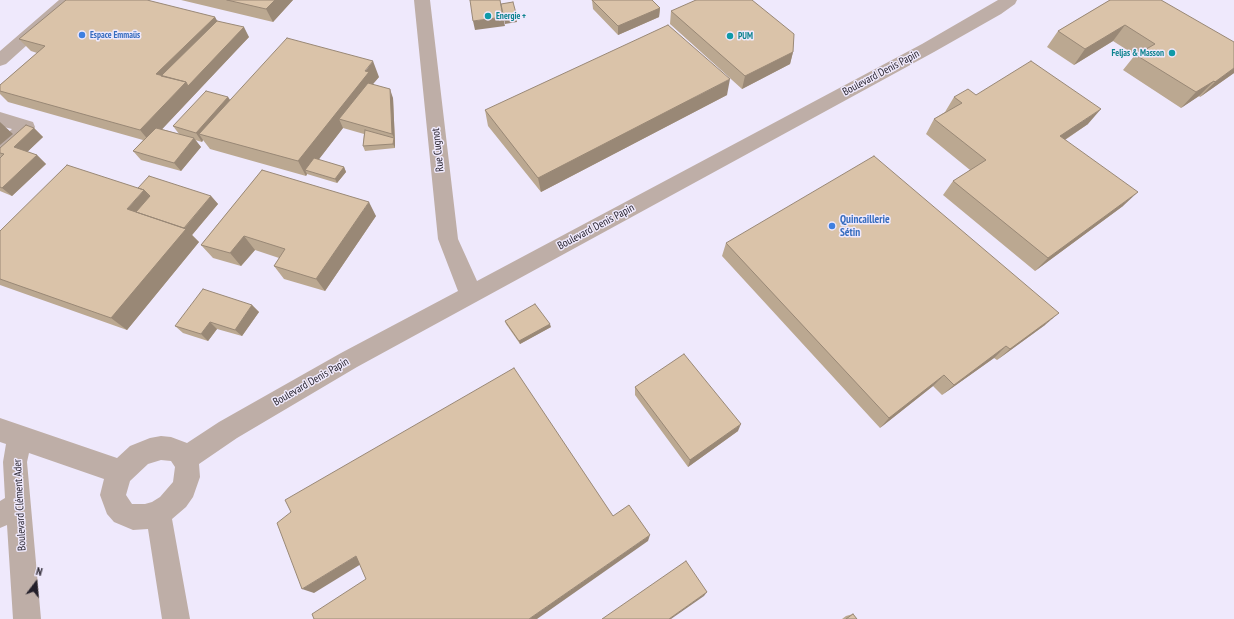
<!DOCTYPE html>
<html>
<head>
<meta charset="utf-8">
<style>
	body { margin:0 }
	#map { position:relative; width:1234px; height:619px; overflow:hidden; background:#efe9fc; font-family:"PT Sans Narrow",sans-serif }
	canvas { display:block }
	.north { position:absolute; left:16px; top:563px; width:40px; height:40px; -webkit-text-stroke:3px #efe9fc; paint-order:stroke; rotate:16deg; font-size:11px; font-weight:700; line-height:16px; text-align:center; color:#231f2a }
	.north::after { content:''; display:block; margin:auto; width:14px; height:18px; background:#231f2a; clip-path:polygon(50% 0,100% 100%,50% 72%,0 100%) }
</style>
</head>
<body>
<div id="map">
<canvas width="1234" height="619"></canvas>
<div class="north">N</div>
</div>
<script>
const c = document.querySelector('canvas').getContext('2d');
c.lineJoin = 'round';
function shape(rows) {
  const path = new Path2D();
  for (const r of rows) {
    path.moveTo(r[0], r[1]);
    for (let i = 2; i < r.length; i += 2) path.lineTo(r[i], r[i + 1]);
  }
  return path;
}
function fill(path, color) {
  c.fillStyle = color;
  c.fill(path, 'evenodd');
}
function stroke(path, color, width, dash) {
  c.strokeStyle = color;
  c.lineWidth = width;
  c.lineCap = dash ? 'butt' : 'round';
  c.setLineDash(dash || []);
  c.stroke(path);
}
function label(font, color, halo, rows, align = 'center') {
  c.font = font + ' "PT Sans Narrow",sans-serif';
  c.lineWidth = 3;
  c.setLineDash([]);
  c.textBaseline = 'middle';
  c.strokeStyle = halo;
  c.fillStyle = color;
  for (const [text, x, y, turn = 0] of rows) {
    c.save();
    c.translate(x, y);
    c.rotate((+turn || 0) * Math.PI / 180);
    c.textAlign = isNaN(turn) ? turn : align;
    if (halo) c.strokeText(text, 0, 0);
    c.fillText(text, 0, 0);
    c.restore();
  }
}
fill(shape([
	[59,0,77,0,6,64,0,66,0,51,59,0],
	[414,0,430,0,458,239,477,281,922,44,998,0,1017,0,1015,4,1001,14,934,52,357,367,237,438,199,464,200,477,193,497,186,507,172,519,190,619,162,619,148,529,133,530,114,522,107,514,100,495,104,479,29,453,27,462,41,619,13,619,7,525,0,528,0,501,5,498,3,462,6,444,0,442,0,418,117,458,130,446,150,438,161,436,171,437,187,443,219,422,341,353,458,291,438,239,414,0],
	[161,460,171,461,175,467,173,482,160,497,152,502,145,504,132,504,126,495,130,481,148,464,161,460],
	[0,112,33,122,35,127,33,132,7,156,0,158,0,140,12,129,0,126,0,112]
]), '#beaea7');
fill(shape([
	[181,0,293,0,273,22],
	[592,0,660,8,659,17,618,35,593,9],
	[1110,0,1234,73,1200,97,1199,96,1181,108,1123,70,1135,55,1113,41,1074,65,1047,47,1058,31],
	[671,11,793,52,790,64,742,89,670,24],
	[215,17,217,21,249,37,162,129,179,134,173,126,228,97,230,100,379,77,373,84,374,85,393,98,395,143,395,148,365,151,363,146,364,134,343,128,318,160,344,167,346,172,337,183,307,174,306,176,210,149,203,140,202,142,195,140,201,147,181,171,141,160,133,151,143,140,8,102,0,94,0,85,37,53,31,51,19,39],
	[727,95,541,192,488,126,485,110],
	[976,95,1088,124,1065,140,1123,206,1035,271,943,195,953,181,970,170,926,134,934,119,945,112,954,97],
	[34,128,43,137,27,152,37,155,46,164,12,196,0,191,0,158,1,157,0,156,0,148],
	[262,170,376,216,325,291,284,279,274,266,279,258,255,250,241,266,213,258,201,245],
	[211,196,218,204,192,235,199,242,127,330,0,285,0,231],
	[726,243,1045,325,997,360,994,358,942,395,933,386,880,428,722,256],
	[252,305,259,312,242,336,217,329,208,341,183,333,175,326],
	[505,321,551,327,520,344,506,324],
	[635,387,738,431,688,467,635,395],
	[853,614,857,619,842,619,846,616]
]), '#bba891');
fill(shape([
	[275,0,293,0,273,22,266,9],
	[660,8,659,17,618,35,618,26],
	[215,17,222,30,171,81,156,74],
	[503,17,505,26,475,30,473,21],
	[517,17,517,22,505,24,504,19],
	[1125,25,1113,41,1074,65,1085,49],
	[244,27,249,37,150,142,140,130,186,82],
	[793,52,790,64,742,89,745,76],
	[373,61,379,77,373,84,375,88,339,119,343,128,310,171,305,170,307,174,306,176,298,161],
	[1234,68,1234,73,1200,97,1215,82],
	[730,79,727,95,541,192,538,178],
	[1214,81,1199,96,1181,108,1196,92],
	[390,89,393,98,395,143,395,148,393,144,394,138,392,134],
	[228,97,234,106,199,134,203,140,202,142,196,133],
	[1101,109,1088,124,1048,151,1060,136],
	[0,122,13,134,0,145],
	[34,128,43,137,23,156,14,147],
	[194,138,201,147,181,171,174,163],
	[37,155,46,164,12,196,2,188],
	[344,167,346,172,337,183,335,179],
	[144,190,158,205,145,219,127,209],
	[1138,192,1123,206,1035,271,1048,258],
	[211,196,218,204,192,235,199,242,127,330,111,318],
	[369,202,376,216,325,291,316,279],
	[244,236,255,250,241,266,230,253],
	[252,305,259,312,242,336,235,330],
	[1059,313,1045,325,997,360,1010,349],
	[210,322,217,329,208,341,201,334],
	[550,324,551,327,520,344,519,341],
	[1006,346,994,358,942,395,954,385],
	[944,375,933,386,880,428,889,418],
	[741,424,738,431,688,467,690,460],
	[650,535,648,541,537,619,529,619],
	[356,556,366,561,314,593,302,589],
	[707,592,704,596,671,619,669,619]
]), '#998876');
const building = shape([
	[66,0,147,0,215,17,156,74,186,82,140,130,0,91,0,85,45,46,19,39,66,0],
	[227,0,275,0,266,9,227,0],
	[470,0,500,0,503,17,473,21,470,0],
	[592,0,652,0,660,8,618,26,592,0],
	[696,0,752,0,794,34,793,52,745,76,671,11,696,0],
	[1110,0,1161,0,1234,42,1234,68,1215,82,1214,81,1196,92,1136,55,1155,44,1125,25,1085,49,1058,31,1110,0],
	[513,2,517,17,504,19,501,4,513,2],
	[217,21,244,27,188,86,186,82,161,76,217,21],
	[668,25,730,79,538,178,485,110,668,25],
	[287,38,373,61,365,71,369,72,298,161,199,134,287,38],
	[1031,61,1101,109,1060,136,1138,192,1048,258,953,181,986,160,934,119,962,103,954,97,968,89,976,95,1031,61],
	[368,83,390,89,392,134,339,119,368,83],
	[206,91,228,97,196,133,173,126,206,91],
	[26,125,34,128,14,147,37,155,2,188,0,187,0,158,4,154,0,153,0,148,26,125],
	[156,128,194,138,174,163,133,151,156,128],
	[365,130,394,138,393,144,363,146,365,130],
	[874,156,1059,313,1010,349,1006,346,954,385,944,375,889,418,726,243,874,156],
	[314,158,344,167,335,179,305,170,314,158],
	[67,165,144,190,127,209,186,229,111,318,0,279,0,231,67,165],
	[262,170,369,202,316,279,274,266,285,249,244,236,230,253,201,245,262,170],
	[149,176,211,196,184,228,136,212,150,196,144,190,138,188,149,176],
	[203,289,252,305,235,330,210,322,201,334,175,326,203,289],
	[535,304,550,324,519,341,505,321,535,304],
	[684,354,741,424,690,460,635,387,684,354],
	[514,368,613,516,629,505,650,535,529,619,314,619,312,614,366,579,356,556,302,589,277,523,291,512,285,500,514,368],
	[686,561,707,592,669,619,602,619,686,561],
	[853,614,857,619,846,619,853,614]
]);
fill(building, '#dac3a9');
stroke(building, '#998876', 1);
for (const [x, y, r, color] of [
	[488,16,4,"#0f9aa8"],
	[82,35,4,"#3f7fe0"],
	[730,36,4,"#0f9aa8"],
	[1172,53,4,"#0f9aa8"],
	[832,226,4,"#3f7fe0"]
]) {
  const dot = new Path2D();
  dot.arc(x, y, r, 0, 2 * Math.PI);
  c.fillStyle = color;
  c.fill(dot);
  stroke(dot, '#efe9fc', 1.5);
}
label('bold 9px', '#0d838f', '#efe9fc', [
	["Energie +",496,16],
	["PUM",738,36],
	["Feljas & Masson",1164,53,"right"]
], 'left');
label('bold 9px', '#366cbe', '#efe9fc', [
	["Espace Emmaüs",90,35]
], 'left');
label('11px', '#231f2a', '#efe9fc', [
	["Boulevard Denis Papin",881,73,-28],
	["Rue Cugnot",438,150,-96],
	["Boulevard Denis Papin",596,227,-28],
	["Boulevard Denis Papin",311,382,-30],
	["Boulevard Clément Ader",20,505,-93]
]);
label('bold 11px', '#366cbe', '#efe9fc', [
	["Quincaillerie",840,220],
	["Sétin",840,233]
], 'left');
</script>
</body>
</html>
